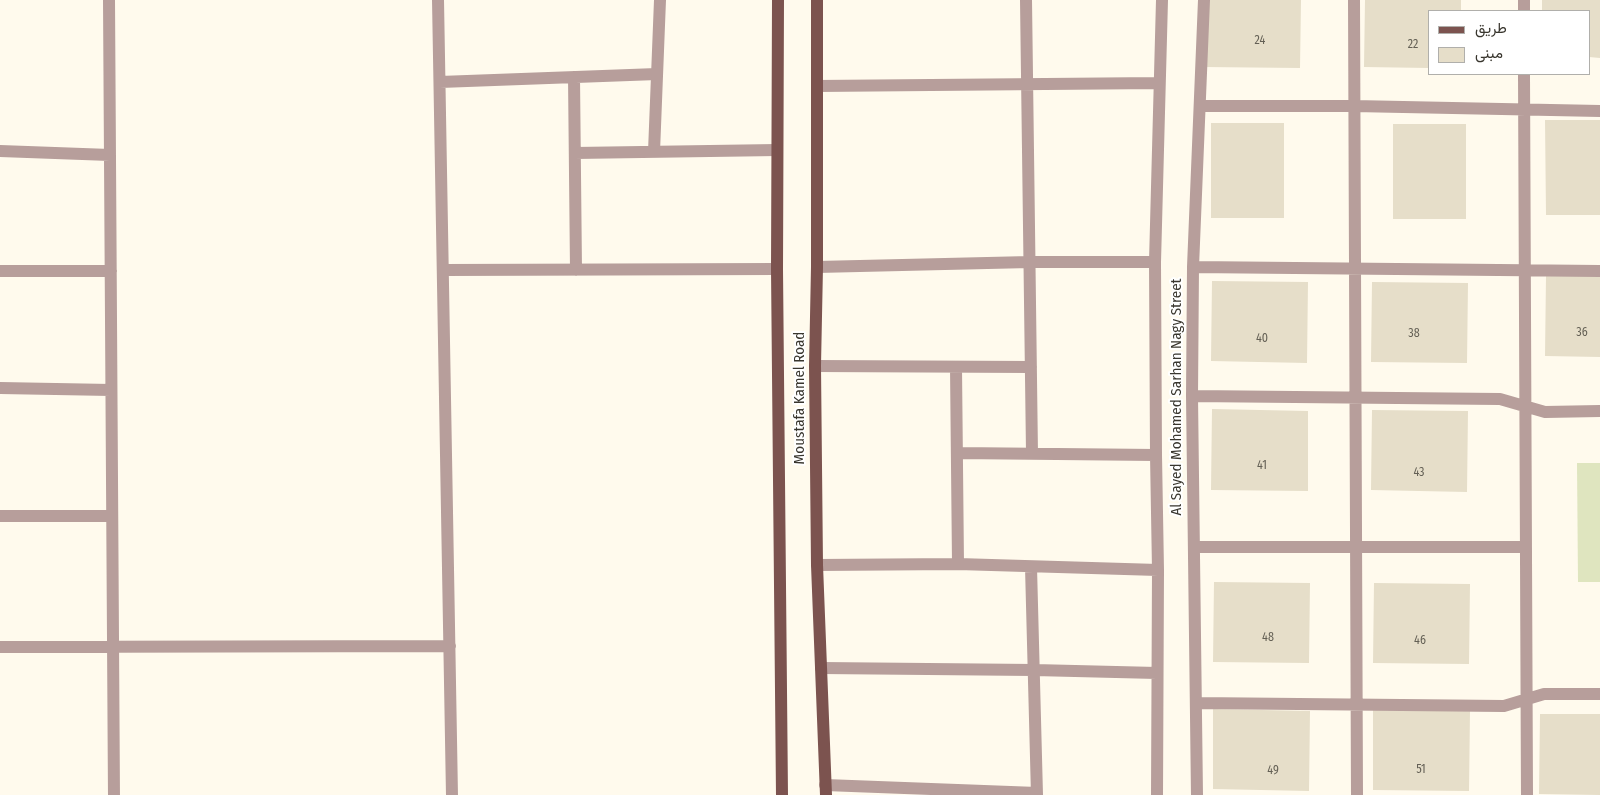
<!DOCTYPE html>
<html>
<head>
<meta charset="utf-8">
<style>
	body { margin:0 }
	#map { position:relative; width:1600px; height:795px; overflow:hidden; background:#fffaed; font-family:"Fira Sans Condensed",Vazirmatn,sans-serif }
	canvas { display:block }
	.legend { position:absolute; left:1428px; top:10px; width:162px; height:65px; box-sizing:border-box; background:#fff; border:1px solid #b0afab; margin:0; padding:6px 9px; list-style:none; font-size:15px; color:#39362e }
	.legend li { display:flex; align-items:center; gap:10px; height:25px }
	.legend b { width:25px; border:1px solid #b0afab }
</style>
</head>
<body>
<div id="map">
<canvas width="1600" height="795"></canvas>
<ul class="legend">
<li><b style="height:6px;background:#7c534f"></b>طريق</li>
<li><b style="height:14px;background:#e6dec9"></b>مبنى</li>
</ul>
</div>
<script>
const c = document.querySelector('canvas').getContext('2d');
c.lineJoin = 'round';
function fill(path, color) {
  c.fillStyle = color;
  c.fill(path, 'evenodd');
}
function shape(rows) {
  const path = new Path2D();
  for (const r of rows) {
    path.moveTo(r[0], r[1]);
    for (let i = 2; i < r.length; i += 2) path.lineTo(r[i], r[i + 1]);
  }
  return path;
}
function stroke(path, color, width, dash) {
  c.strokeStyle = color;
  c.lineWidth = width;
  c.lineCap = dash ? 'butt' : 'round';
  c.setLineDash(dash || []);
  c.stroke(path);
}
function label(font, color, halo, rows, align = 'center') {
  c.font = font + ' "Fira Sans Condensed",sans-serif';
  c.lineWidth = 4;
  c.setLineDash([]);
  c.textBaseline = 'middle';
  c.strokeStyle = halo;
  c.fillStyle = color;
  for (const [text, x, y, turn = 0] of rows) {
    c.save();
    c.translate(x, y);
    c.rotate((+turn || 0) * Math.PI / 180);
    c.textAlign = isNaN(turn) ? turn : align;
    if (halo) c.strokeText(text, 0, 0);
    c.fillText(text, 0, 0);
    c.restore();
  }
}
fill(shape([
	[1577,463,1600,463,1600,582,1578,582]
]), '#dfe5bf');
fill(shape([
	[1205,0,1301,0,1300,68,1204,67],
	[1365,0,1461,0,1461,11,1429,11,1429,68,1364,67],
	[1542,0,1600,0,1600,58,1589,57,1589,11,1542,11],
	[1545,120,1600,120,1600,215,1546,215],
	[1211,123,1284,123,1284,218,1211,218],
	[1393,124,1466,124,1466,219,1393,219],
	[1546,276,1600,276,1600,357,1545,356],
	[1212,281,1308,282,1307,363,1211,361],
	[1372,282,1468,283,1467,363,1371,362],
	[1212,409,1308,411,1308,491,1211,490],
	[1372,410,1468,411,1467,492,1371,490],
	[1214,582,1310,583,1309,663,1213,662],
	[1374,583,1470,584,1469,664,1373,663],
	[1213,709,1310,711,1309,791,1213,789],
	[1373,710,1470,711,1469,791,1373,790],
	[1540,714,1600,714,1600,795,1539,794]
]), '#e6dec9');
stroke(shape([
	[109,0,114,795],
	[438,0,452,795],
	[1026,0,1032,453],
	[1354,0,1357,795],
	[1524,11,1524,0],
	[1524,74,1527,795],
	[574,77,576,270],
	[440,82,657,74],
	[817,86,1159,83],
	[1200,106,1354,106,1600,111],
	[0,151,110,155],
	[654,152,660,0],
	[575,153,777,150],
	[817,267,1030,262,1155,262],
	[1193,267,1600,271],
	[443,270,777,269],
	[0,271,111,271],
	[815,366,1031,367],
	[956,367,958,564],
	[0,388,111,390],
	[1192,396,1500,399,1545,412,1600,411],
	[957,453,1156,455],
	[0,516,112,516],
	[1194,547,1526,547],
	[817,565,958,564,1158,570],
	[1031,567,1037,795],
	[0,647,450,646],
	[821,668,1034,670,1157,673],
	[1196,703,1504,706,1544,694,1600,694],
	[825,785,1037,793],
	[1157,795,1158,570,1156,455,1155,262,1162,0],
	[1197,795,1192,396,1193,267,1204,0]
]), '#b79e9b', 12);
stroke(shape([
	[778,0,777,269,782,795],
	[817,0,817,267,815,366,817,565,826,795]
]), '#7c534f', 12);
label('12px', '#646055', null, [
	["24",1260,41],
	["22",1413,45],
	["36",1582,333],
	["38",1414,334],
	["40",1262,339],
	["41",1262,466],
	["43",1419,473],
	["48",1268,638],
	["46",1420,641],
	["51",1421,770],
	["49",1273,771]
]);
label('15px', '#39362e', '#fff', [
	["Al Sayed Mohamed Sarhan Nagy Street",1177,397,-90],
	["Moustafa Kamel Road",800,398,-90]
]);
</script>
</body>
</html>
